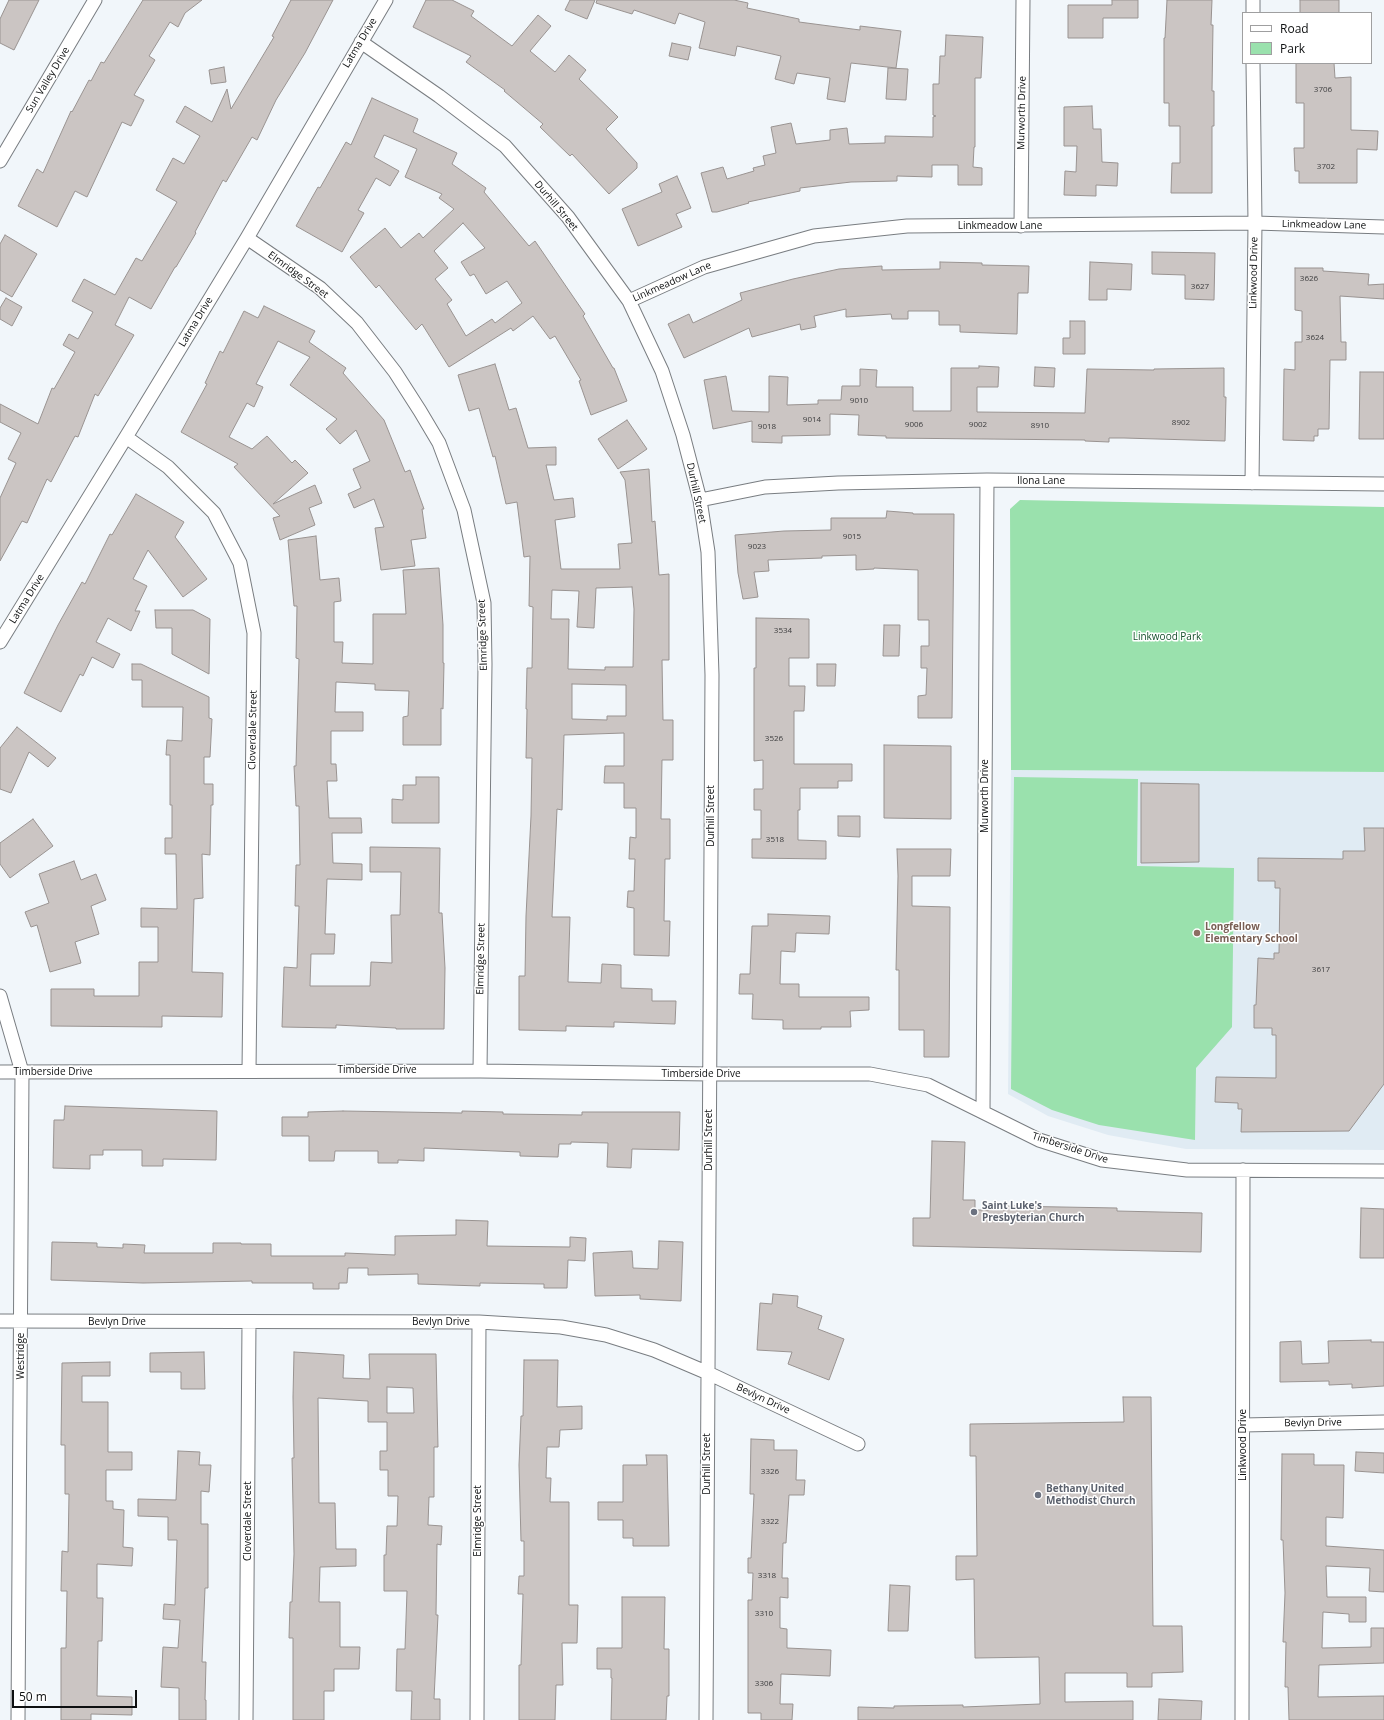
<!DOCTYPE html>
<html>
<head>
<meta charset="utf-8">
<style>
	body { margin:0 }
	#map { position:relative; width:1384px; height:1720px; overflow:hidden; background:#f1f6fa; font-family:"Open Sans",sans-serif }
	canvas { display:block }
	.legend { position:absolute; left:1242px; top:12px; width:130px; height:52px; box-sizing:border-box; background:#fff; border:1px solid #9f9fa0; margin:0; padding:5px 7px; list-style:none; font-size:12px; color:#0e1011 }
	.legend li { display:flex; align-items:center; gap:8px; height:20px }
	.legend b { width:20px; border:1px solid #9f9fa0 }
	.scale { position:absolute; left:12px; top:1690px; width:125px; height:18px; box-sizing:border-box; border:2px solid #0e1011; border-top:0; padding-left:5px; font-size:12px; line-height:14px; white-space:nowrap; color:#0e1011; -webkit-text-stroke:3px #fff; paint-order:stroke }
</style>
</head>
<body>
<div id="map">
<canvas width="1384" height="1720"></canvas>
<ul class="legend">
<li><b style="height:5px;background:#fff"></b>Road</li>
<li><b style="height:11px;background:#9ae1ad"></b>Park</li>
</ul>
<div class="scale">50 m</div>
</div>
<script>
const c = document.querySelector('canvas').getContext('2d');
c.lineJoin = 'round';
function fill(path, color) {
  c.fillStyle = color;
  c.fill(path, 'evenodd');
}
function shape(rows) {
  const path = new Path2D();
  for (const r of rows) {
    path.moveTo(r[0], r[1]);
    for (let i = 2; i < r.length; i += 2) path.lineTo(r[i], r[i + 1]);
  }
  return path;
}
function stroke(path, color, width, dash) {
  c.strokeStyle = color;
  c.lineWidth = width;
  c.lineCap = dash ? 'butt' : 'round';
  c.setLineDash(dash || []);
  c.stroke(path);
}
function label(font, color, halo, rows, align = 'center') {
  c.font = font + ' "Open Sans",sans-serif';
  c.lineWidth = 3;
  c.setLineDash([]);
  c.textBaseline = 'middle';
  c.strokeStyle = halo;
  c.fillStyle = color;
  for (const [text, x, y, turn = 0] of rows) {
    c.save();
    c.translate(x, y);
    c.rotate((+turn || 0) * Math.PI / 180);
    c.textAlign = isNaN(turn) ? turn : align;
    if (halo) c.strokeText(text, 0, 0);
    c.fillText(text, 0, 0);
    c.restore();
  }
}
fill(shape([
	[1011,770,1384,772,1384,1150,1186,1149,1108,1135,1048,1116,1008,1094]
]), '#e0ebf3');
fill(shape([
	[1020,500,1384,507,1384,772,1011,770,1010,509],
	[1014,777,1138,779,1137,866,1234,868,1232,1027,1196,1068,1195,1140,1099,1125,1052,1110,1011,1089]
]), '#9ae1ad');
const building = shape([
	[9,0,39,0,14,50,0,43,0,19,9,0],
	[143,0,202,0,185,13,178,27,170,22,149,56,155,60,134,95,144,100,131,126,122,122,87,197,75,191,57,227,18,206,37,169,43,173,71,111,72,112,89,80,91,81,101,62,104,63,143,0],
	[291,0,333,0,305,53,276,100,257,140,252,137,226,182,223,180,195,232,196,233,176,267,175,267,151,309,129,297,115,325,134,335,98,396,95,394,78,437,75,436,51,482,47,479,27,523,22,521,0,561,0,498,16,463,8,459,21,433,0,422,0,404,38,424,52,388,54,389,75,352,63,345,69,334,78,339,93,312,72,301,84,279,115,295,136,258,142,261,177,202,156,190,173,158,184,164,200,136,176,122,185,106,212,122,227,89,231,109,274,37,272,36,291,0],
	[426,0,452,0,474,11,471,16,512,46,538,15,551,26,530,51,555,72,569,55,586,70,579,79,618,117,606,129,637,163,637,168,609,194,572,154,570,156,540,127,543,124,504,91,505,90,466,62,471,56,413,27,426,0],
	[570,0,595,0,587,19,565,10,570,0],
	[597,0,734,0,748,3,747,8,799,19,799,22,860,30,860,26,901,31,896,68,851,63,845,102,827,99,830,78,797,73,794,84,775,79,781,56,737,46,735,56,699,48,705,22,679,13,675,24,634,10,632,14,596,3,597,0],
	[1112,0,1138,0,1138,18,1103,18,1103,38,1068,38,1068,5,1112,5,1112,0],
	[1167,0,1212,0,1211,25,1213,25,1212,91,1214,91,1214,126,1212,126,1212,193,1171,193,1172,163,1180,163,1180,126,1169,126,1169,103,1164,103,1164,38,1165,38,1167,0],
	[1300,0,1339,0,1339,13,1300,13,1300,0],
	[946,35,983,37,981,78,975,78,975,147,974,147,973,167,982,168,982,185,958,185,958,165,932,165,932,177,897,176,897,181,851,182,800,188,800,191,748,202,749,203,717,212,712,212,701,173,723,167,727,179,754,171,753,168,765,165,763,156,776,153,771,127,791,123,796,144,830,140,830,130,847,128,849,144,885,143,885,136,933,137,933,117,936,116,933,115,933,84,939,84,940,56,945,56,946,35],
	[672,43,691,47,688,60,669,56,672,43],
	[1296,63,1334,63,1335,78,1351,77,1351,130,1378,131,1377,150,1357,149,1357,183,1299,183,1299,171,1295,171,1294,148,1304,148,1304,103,1296,103,1296,63],
	[224,67,226,82,211,84,209,70,224,67],
	[888,68,908,69,906,100,886,99,888,68],
	[372,98,418,119,413,132,457,153,452,164,486,188,484,192,529,246,535,241,585,314,583,316,613,368,614,368,627,401,591,415,579,381,581,380,555,336,550,339,533,316,513,331,511,328,449,367,422,324,416,330,379,285,376,288,350,257,385,228,401,248,419,233,423,238,454,209,439,198,442,194,405,177,417,149,384,135,374,157,399,171,390,186,376,178,358,210,364,213,342,252,296,226,318,187,320,188,346,142,351,145,372,98],
	[463,223,485,248,461,262,470,276,474,274,486,294,507,281,522,303,495,323,492,319,466,336,447,304,452,300,435,279,448,268,434,251,463,223],
	[1092,106,1093,129,1101,129,1102,162,1118,163,1117,186,1096,185,1096,196,1064,195,1065,171,1076,172,1077,146,1064,146,1064,107,1092,106],
	[677,176,691,208,676,214,682,227,638,246,622,209,662,192,659,184,677,176],
	[5,235,37,254,12,297,0,290,0,244,5,235],
	[1152,252,1215,253,1214,300,1185,299,1185,275,1152,274,1152,252],
	[940,262,982,263,982,265,1029,266,1028,293,1018,293,1017,334,960,332,960,325,939,325,939,311,908,311,908,319,892,319,891,314,846,317,846,309,814,316,816,327,801,330,800,324,752,337,749,328,684,358,668,324,689,314,693,323,742,300,740,293,793,279,839,269,882,266,882,270,940,269,940,262],
	[1090,262,1132,264,1131,290,1107,289,1107,300,1089,300,1090,262],
	[1295,268,1323,268,1323,271,1369,274,1368,285,1384,284,1384,299,1340,296,1341,342,1346,342,1346,360,1330,360,1329,429,1318,429,1318,436,1314,436,1314,441,1283,440,1284,369,1295,370,1295,342,1302,342,1302,311,1295,310,1295,268],
	[6,298,22,307,12,326,0,319,0,308,6,298],
	[264,306,315,331,309,342,346,368,343,373,384,420,405,472,410,470,424,509,422,509,426,538,411,540,415,566,381,570,375,528,384,527,374,499,354,508,348,494,361,488,353,469,370,461,356,430,340,444,326,429,337,419,290,385,310,357,278,341,256,384,263,387,254,407,247,403,229,437,252,449,267,436,292,463,295,460,308,473,273,504,315,485,322,503,309,508,315,525,280,540,273,518,280,516,234,467,238,464,181,432,207,384,205,383,220,351,223,353,244,311,258,318,264,306],
	[1070,321,1085,321,1085,354,1063,354,1063,338,1070,338,1070,321],
	[495,364,509,410,516,408,528,448,556,447,556,465,546,465,554,500,573,498,575,517,555,520,561,569,620,569,618,544,632,543,625,480,620,472,649,469,652,522,655,521,659,575,669,574,669,660,662,660,663,720,673,720,673,760,662,760,661,819,670,819,670,859,665,859,664,921,670,921,669,956,634,955,634,908,627,907,628,891,634,891,635,859,629,859,630,837,636,838,636,808,624,808,624,783,604,783,605,766,624,766,624,733,564,735,562,810,557,809,552,917,570,917,568,982,601,983,602,964,621,965,621,988,652,989,652,1001,676,1001,675,1024,614,1022,614,1027,566,1026,566,1031,519,1030,519,976,525,976,526,916,531,816,532,758,526,758,527,709,526,709,527,668,532,668,533,607,529,606,530,556,524,557,517,502,506,504,495,456,493,457,479,408,469,411,458,375,495,364],
	[632,587,634,609,633,667,605,667,605,670,568,669,569,619,551,619,552,590,579,591,577,627,594,628,596,588,632,587],
	[572,684,626,685,626,716,607,716,607,720,572,719,572,684],
	[979,366,999,367,998,387,977,387,977,412,1085,413,1087,369,1154,370,1154,369,1224,368,1224,397,1226,397,1225,441,1124,438,1109,438,1109,442,1085,441,1085,440,886,438,886,436,858,435,859,415,830,414,830,435,782,436,782,443,752,442,752,421,713,429,704,380,726,376,732,411,769,412,769,376,788,377,787,405,818,404,818,400,841,400,842,386,860,386,860,369,877,370,876,387,913,387,913,411,951,411,951,368,979,368,979,366],
	[1035,367,1055,368,1054,387,1034,386,1035,367],
	[1360,372,1384,372,1384,439,1359,439,1360,372],
	[627,420,647,449,618,469,598,439,627,420],
	[136,494,184,522,175,537,207,579,183,597,148,550,133,579,147,586,135,611,140,611,131,631,108,618,96,642,120,654,113,668,92,657,83,676,80,674,61,712,24,693,58,625,82,582,85,584,110,534,112,535,136,494],
	[887,511,913,513,913,514,954,514,952,718,918,718,918,696,926,695,927,668,921,668,921,646,929,646,929,620,918,620,918,570,874,568,874,569,856,570,856,555,822,556,822,558,768,560,769,571,754,572,758,597,743,599,738,573,735,535,784,531,831,530,831,518,886,518,887,511],
	[316,536,320,580,339,578,341,601,334,602,334,642,343,642,342,663,373,664,373,614,406,614,403,570,439,568,443,625,443,663,444,663,443,709,441,708,441,745,403,745,403,717,408,716,409,691,375,690,375,684,336,682,335,712,363,712,363,731,331,731,331,764,336,764,337,781,327,781,329,818,361,818,362,833,332,833,333,863,362,864,362,880,327,879,325,934,335,934,334,954,311,954,310,986,370,986,371,962,392,963,391,915,400,915,401,872,370,872,370,847,440,848,439,913,442,913,445,968,444,1029,396,1029,396,1028,336,1025,336,1028,282,1027,284,967,297,968,299,906,295,906,296,865,300,865,299,806,296,806,294,766,296,766,299,659,296,658,297,606,294,606,288,540,316,536],
	[155,610,193,610,210,619,209,674,172,654,172,628,156,628,155,610],
	[756,618,809,619,809,658,789,658,789,686,805,686,804,711,794,711,794,764,852,764,852,781,838,781,838,788,800,788,800,810,798,810,798,840,826,841,826,859,752,858,752,839,761,839,761,810,754,810,754,789,763,789,763,760,754,761,754,668,756,668,756,618],
	[884,625,900,625,899,656,883,656,884,625],
	[132,664,141,664,209,697,209,718,212,719,210,757,204,757,204,784,213,784,213,805,211,805,210,855,202,854,203,898,194,899,192,972,223,973,222,1017,162,1016,162,1027,51,1026,51,989,94,989,94,996,139,996,139,962,158,962,158,927,141,927,141,908,177,909,176,854,165,854,165,838,172,838,172,805,170,805,170,755,166,755,167,740,182,741,183,707,142,707,142,680,132,680,132,664],
	[817,664,836,664,835,686,817,686,817,664],
	[17,727,56,758,48,767,29,752,11,793,0,789,0,748,17,727],
	[884,745,951,746,951,819,884,818,884,745],
	[416,777,439,777,439,823,392,823,392,799,403,800,403,785,416,785,416,777],
	[1141,783,1199,784,1199,862,1141,863,1141,783],
	[838,816,860,816,860,837,838,836,838,816],
	[33,819,53,846,10,878,0,864,0,843,33,819],
	[1364,828,1384,828,1384,1084,1349,1131,1241,1132,1242,1109,1238,1109,1238,1103,1215,1102,1216,1077,1276,1078,1276,1035,1272,1035,1272,1028,1254,1028,1254,1005,1256,1005,1258,958,1274,959,1274,953,1279,953,1280,888,1275,888,1275,881,1258,881,1258,858,1343,859,1343,851,1365,851,1364,828],
	[897,849,951,849,950,876,912,876,912,906,950,907,949,1057,924,1057,924,1030,899,1030,899,970,896,970,898,876,897,849],
	[74,861,81,880,96,874,106,900,91,906,99,934,75,942,81,963,50,972,37,925,31,927,25,912,49,903,39,874,74,861],
	[768,914,830,916,829,934,796,933,795,952,781,951,780,984,799,984,799,997,869,997,869,1010,850,1011,851,1027,821,1027,821,1029,783,1029,783,1020,752,1019,753,994,739,994,740,974,750,974,752,926,768,926,768,914],
	[65,1106,217,1111,216,1160,163,1159,163,1166,142,1166,142,1150,103,1150,103,1155,90,1155,90,1169,53,1168,54,1120,64,1120,65,1106],
	[343,1111,462,1113,462,1111,503,1112,503,1114,582,1115,582,1112,680,1112,679,1150,632,1149,631,1168,607,1167,608,1143,571,1142,571,1144,559,1144,558,1157,520,1156,520,1152,424,1148,424,1161,398,1160,398,1163,378,1163,378,1151,335,1151,334,1161,309,1161,309,1136,282,1136,282,1117,308,1117,308,1112,343,1111],
	[932,1141,965,1142,963,1200,975,1200,975,1210,1006,1210,1006,1206,1117,1208,1117,1211,1202,1213,1201,1252,913,1246,913,1218,930,1218,932,1141],
	[1361,1208,1384,1209,1384,1258,1360,1258,1361,1208],
	[456,1220,488,1221,487,1246,570,1247,570,1237,586,1238,585,1261,568,1260,567,1288,544,1288,544,1284,480,1283,480,1286,418,1284,418,1274,368,1275,368,1268,348,1268,347,1283,339,1283,339,1289,313,1289,313,1283,252,1283,252,1281,143,1283,51,1280,52,1242,97,1243,97,1247,123,1248,123,1244,145,1245,144,1253,213,1253,213,1243,241,1243,241,1244,271,1244,271,1256,345,1256,345,1253,395,1255,395,1236,456,1235,456,1220],
	[659,1241,683,1242,681,1301,640,1299,640,1295,595,1296,593,1253,632,1251,633,1268,658,1269,659,1241],
	[773,1294,798,1296,797,1307,822,1316,818,1329,844,1339,829,1380,788,1364,792,1352,757,1350,760,1303,772,1304,773,1294],
	[1371,1340,1371,1342,1384,1342,1384,1386,1352,1388,1352,1384,1329,1385,1329,1381,1280,1382,1280,1342,1301,1341,1302,1364,1329,1363,1328,1341,1371,1340],
	[204,1352,205,1389,181,1389,181,1372,150,1372,150,1353,204,1352],
	[294,1352,344,1355,343,1378,370,1379,369,1354,436,1354,438,1447,434,1447,434,1497,429,1497,428,1525,442,1526,441,1545,437,1544,436,1615,438,1615,434,1699,440,1699,440,1720,411,1720,412,1691,396,1691,397,1649,405,1649,407,1591,384,1591,384,1555,386,1555,387,1526,397,1526,398,1496,388,1496,388,1470,380,1470,380,1451,387,1451,387,1422,368,1422,368,1401,318,1398,319,1503,335,1503,336,1549,356,1549,356,1566,320,1567,319,1602,340,1602,340,1647,360,1647,359,1669,334,1669,334,1691,324,1691,324,1720,293,1720,293,1638,289,1638,290,1602,292,1602,294,1554,292,1458,294,1458,293,1397,294,1352],
	[387,1387,413,1388,414,1413,387,1413,387,1387],
	[524,1360,558,1360,557,1407,582,1406,582,1429,560,1430,559,1447,547,1447,546,1478,551,1478,550,1502,569,1502,569,1605,578,1605,577,1643,562,1643,563,1685,556,1685,555,1720,519,1720,519,1665,521,1665,523,1594,518,1594,519,1576,524,1576,524,1541,521,1541,519,1465,521,1416,523,1416,524,1360],
	[110,1362,110,1376,82,1376,82,1402,108,1402,108,1452,132,1452,132,1470,106,1470,106,1501,113,1501,113,1509,124,1510,123,1547,133,1548,132,1566,97,1564,97,1598,103,1598,102,1641,98,1641,97,1696,132,1697,132,1715,91,1714,91,1720,61,1720,61,1648,66,1648,67,1591,61,1591,62,1551,68,1552,69,1494,65,1494,65,1445,61,1445,62,1363,110,1362],
	[1123,1397,1151,1397,1153,1626,1182,1626,1183,1672,1152,1673,1152,1687,1127,1687,1127,1673,1065,1673,1065,1702,1133,1701,1133,1720,858,1720,858,1707,894,1708,894,1706,963,1705,963,1707,1040,1704,1039,1657,975,1658,974,1579,956,1580,956,1556,977,1556,976,1456,970,1456,970,1424,1124,1422,1123,1397],
	[751,1439,774,1440,774,1450,797,1450,796,1480,805,1480,804,1495,789,1495,786,1543,783,1543,782,1578,788,1578,788,1598,780,1597,780,1628,787,1629,787,1648,831,1650,830,1676,781,1674,780,1704,793,1704,792,1720,761,1720,761,1713,748,1713,748,1600,752,1600,753,1573,748,1573,748,1558,751,1558,754,1494,750,1494,751,1439],
	[178,1451,200,1452,199,1465,211,1465,209,1492,201,1491,201,1524,208,1524,208,1588,205,1588,202,1662,206,1662,205,1700,206,1700,206,1720,179,1720,179,1688,161,1687,163,1647,178,1648,180,1620,163,1619,164,1604,175,1605,177,1540,168,1540,168,1517,138,1516,138,1499,176,1500,178,1451],
	[1356,1452,1384,1453,1384,1473,1355,1471,1356,1452],
	[1282,1454,1314,1454,1314,1465,1344,1465,1343,1518,1326,1517,1326,1546,1384,1550,1384,1592,1369,1591,1370,1568,1326,1566,1327,1597,1366,1597,1366,1622,1349,1622,1349,1614,1323,1612,1322,1648,1371,1647,1371,1628,1384,1628,1384,1663,1319,1665,1318,1697,1384,1696,1384,1720,1289,1720,1288,1687,1285,1687,1286,1642,1283,1642,1285,1593,1283,1540,1281,1540,1282,1454],
	[646,1455,667,1455,669,1546,633,1546,633,1538,623,1538,623,1520,598,1520,598,1502,623,1502,623,1465,647,1465,646,1455],
	[890,1585,910,1586,908,1631,888,1631,890,1585],
	[622,1597,665,1597,664,1649,669,1649,669,1696,667,1696,666,1720,611,1720,612,1678,611,1678,611,1669,597,1669,597,1648,622,1648,622,1597],
	[1159,1699,1202,1701,1201,1720,1158,1720,1159,1699]
]);
fill(building, '#cbc5c3');
stroke(building, '#999391', 1);
const street = shape([
	[1253,13,1253,0],
	[361,42,439,96,505,146,568,217,629,301,662,371,683,435,700,500,708,552,712,675,706,1720],
	[0,161,95,0],
	[1021,226,1023,0],
	[247,238,320,288,357,323,395,372,420,411,439,443,464,510,484,603,485,664,480,1071],
	[629,301,704,267,814,236,907,226,1255,223,1384,227],
	[126,437,168,467,214,513,240,563,254,633,249,1070],
	[1252,483,1255,223,1253,63],
	[700,500,765,487,838,483,987,480,1384,484],
	[0,642,126,437,247,238,386,0],
	[0,996,22,1072,18,1720],
	[0,1072,480,1071,710,1074,870,1074,928,1085,1039,1140,1102,1160,1187,1170,1384,1171],
	[983,1111,987,480],
	[0,1321,479,1322,561,1327,606,1335,654,1350,708,1373,858,1444],
	[1243,1425,1384,1422],
	[246,1720,249,1322],
	[477,1720,479,1322],
	[1242,1720,1243,1170]
]);
stroke(street, '#797d81', 15);
stroke(street, '#fff', 13);
for (const [x, y, r, color] of [
	[1197,933,4,"#8d6e63"],
	[974,1212,4,"#6b7280"],
	[1038,1495,4,"#6b7280"]
]) {
  const dot = new Path2D();
  dot.arc(x, y, r, 0, 2 * Math.PI);
  c.fillStyle = color;
  c.fill(dot);
  stroke(dot, '#fff', 1.5);
}
label('8px', '#3d3d3e', null, [
	["3706",1323,90],
	["3702",1326,167],
	["3626",1309,279],
	["3627",1200,287],
	["3624",1315,338],
	["9010",859,401],
	["9014",812,420],
	["8902",1181,423],
	["9006",914,425],
	["9002",978,425],
	["8910",1040,426],
	["9018",767,427],
	["9015",852,537],
	["9023",757,547],
	["3534",783,631],
	["3526",774,739],
	["3518",775,840],
	["3617",1321,970],
	["3326",770,1472],
	["3322",770,1522],
	["3318",767,1576],
	["3310",764,1614],
	["3306",764,1684]
]);
label('10px', '#0e1011', '#fff', [
	["Latma Drive",360,43,-59],
	["Sun Valley Drive",48,80,-59],
	["Murworth Drive",1022,113,-89],
	["Durhill Street",556,206,50],
	["Linkmeadow Lane",1324,225,1],
	["Linkmeadow Lane",1000,226],
	["Linkwood Drive",1254,273,-89],
	["Elmridge Street",298,275,36],
	["Linkmeadow Lane",672,282,-24],
	["Latma Drive",196,322,-59],
	["Ilona Lane",1041,481],
	["Durhill Street",696,493,78],
	["Latma Drive",27,599,-58],
	["Elmridge Street",483,635,-92],
	["Cloverdale Street",253,730,-89],
	["Murworth Drive",985,796,-90],
	["Durhill Street",711,816,-90],
	["Elmridge Street",481,959,-89],
	["Timberside Drive",377,1070],
	["Timberside Drive",53,1072],
	["Timberside Drive",701,1074],
	["Durhill Street",709,1140,-90],
	["Timberside Drive",1070,1148,18],
	["Bevlyn Drive",117,1322],
	["Bevlyn Drive",441,1322],
	["Westridge",21,1356,-90],
	["Bevlyn Drive",763,1399,25],
	["Bevlyn Drive",1313,1423,-1],
	["Linkwood Drive",1243,1445,-90],
	["Durhill Street",707,1464,-90],
	["Cloverdale Street",248,1521,-90],
	["Elmridge Street",478,1521,-90]
]);
label('10px', '#154f2b', '#fff', [
	["Linkwood Park",1167,637]
]);
label('bold 10px', '#785e54', '#fff', [
	["Longfellow",1205,927],
	["Elementary School",1205,939]
], 'left');
label('bold 10px', '#5b616d', '#fff', [
	["Saint Luke's",982,1206],
	["Presbyterian Church",982,1218],
	["Bethany United",1046,1489],
	["Methodist Church",1046,1501]
], 'left');
</script>
</body>
</html>
